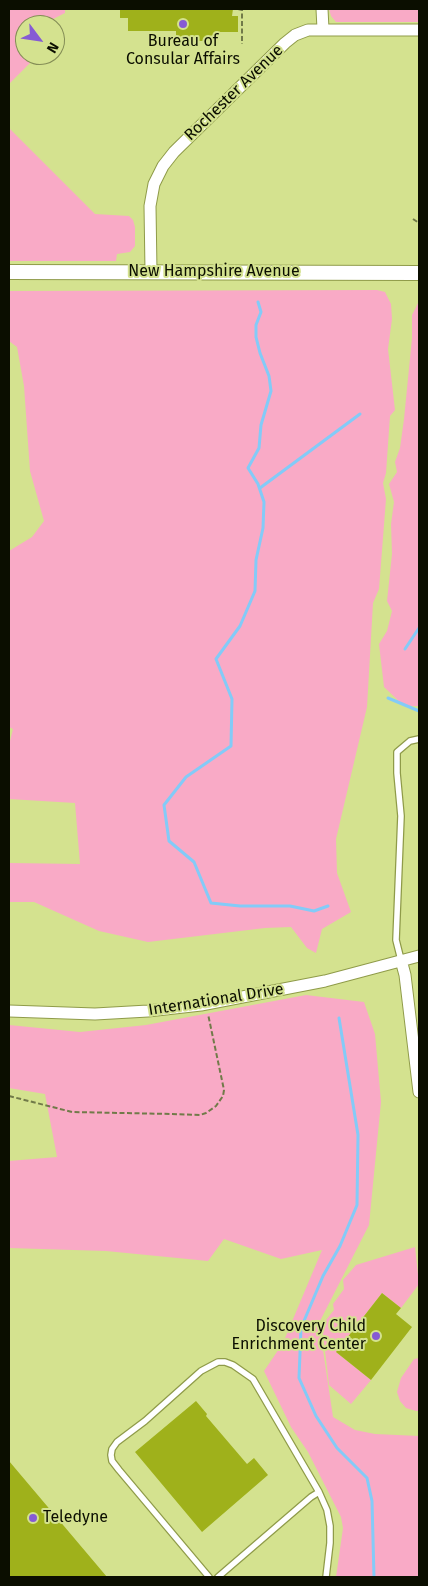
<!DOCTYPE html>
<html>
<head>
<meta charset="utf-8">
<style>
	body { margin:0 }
	#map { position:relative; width:428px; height:1586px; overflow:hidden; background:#d4e28f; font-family:"Fira Sans",sans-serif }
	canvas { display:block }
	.frame { position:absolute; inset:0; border:10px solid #0b0e00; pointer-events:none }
	.north { position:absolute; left:15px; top:15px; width:50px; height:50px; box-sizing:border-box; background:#d4e28f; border:1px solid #848d56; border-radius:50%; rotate:121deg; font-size:14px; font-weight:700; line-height:20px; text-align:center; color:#0b0e00 }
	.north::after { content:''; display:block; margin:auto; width:18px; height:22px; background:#865bd4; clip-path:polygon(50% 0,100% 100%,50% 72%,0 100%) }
</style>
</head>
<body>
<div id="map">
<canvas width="428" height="1586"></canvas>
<div class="frame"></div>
<div class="north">N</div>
</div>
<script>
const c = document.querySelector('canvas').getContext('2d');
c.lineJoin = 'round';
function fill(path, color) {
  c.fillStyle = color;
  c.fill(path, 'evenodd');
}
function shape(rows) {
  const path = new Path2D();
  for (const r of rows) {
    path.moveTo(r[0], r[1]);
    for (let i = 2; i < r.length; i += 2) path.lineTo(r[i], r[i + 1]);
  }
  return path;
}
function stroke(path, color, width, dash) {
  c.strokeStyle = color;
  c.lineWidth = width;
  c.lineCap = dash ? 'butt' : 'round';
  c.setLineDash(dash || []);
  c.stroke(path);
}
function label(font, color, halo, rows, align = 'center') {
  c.font = font + ' "Fira Sans",sans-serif';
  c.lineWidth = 4;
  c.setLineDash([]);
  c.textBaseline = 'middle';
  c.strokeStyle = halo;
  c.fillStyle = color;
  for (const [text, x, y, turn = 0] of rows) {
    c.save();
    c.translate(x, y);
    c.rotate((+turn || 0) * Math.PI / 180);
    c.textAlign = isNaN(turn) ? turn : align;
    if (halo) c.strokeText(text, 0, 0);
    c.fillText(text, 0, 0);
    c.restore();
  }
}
fill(shape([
	[9,9,65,9,65,13,43,24,43,25,25,25,25,55,38,55,9,84],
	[329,9,419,9,419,22,336,22,331,16],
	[9,128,95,214,129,216,133,220,135,227,135,246,130,252,117,254,116,261,9,261],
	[377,290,385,292,391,304,392,319,388,349,395,410,390,416,386,473,383,483,386,499,379,589,373,603,367,707,336,839,337,873,351,912,322,929,316,953,307,948,291,927,265,928,148,942,99,931,34,902,9,902,9,863,80,864,75,803,9,799,9,745,13,729,9,727,9,551,32,537,44,521,30,471,24,386,17,347,9,341,9,291],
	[419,301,419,706,404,706,384,687,379,644,387,631,392,611,387,601,392,554,391,524,394,502,389,484,397,472,395,462,400,448,404,419,412,338,412,315],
	[306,995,364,1002,375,1034,381,1102,369,1225,319,1323,333,1417,355,1430,375,1434,419,1436,419,1577,336,1577,343,1528,341,1517,308,1452,291,1427,264,1371,283,1343,322,1250,281,1259,224,1239,208,1261,106,1251,9,1248,9,1161,57,1157,45,1094,9,1088,9,1025,80,1032,146,1025],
	[415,1247,419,1284,401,1308,382,1293,336,1352,371,1380,351,1404,329,1385,322,1325,334,1310,333,1304,344,1289,343,1280,356,1265],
	[419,1358,419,1411,416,1411,406,1408,400,1401,397,1392,401,1378,414,1359]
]), '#f9aac6');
stroke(shape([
	[258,302,261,312,256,325,256,337,260,353,269,376,271,391,261,425,259,448,248,468,258,484,264,502,263,528,256,560,255,591,240,626,216,659,232,699,231,746,186,777,164,805,169,841,194,862,211,903,240,906,290,906,314,911,328,906],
	[260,488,360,414],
	[405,649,419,628],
	[388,698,419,711],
	[339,1018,358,1135,357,1205,340,1246,323,1276,301,1328,299,1378,316,1416,337,1448,367,1478,372,1501,374,1577]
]), '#83cbf8', 3);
fill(shape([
	[120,9,233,9,232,16,238,16,238,32,214,32,214,41,176,41,176,31,128,31,128,18,120,18],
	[382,1293,401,1308,396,1314,412,1327,371,1380,336,1352],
	[196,1401,207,1414,206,1416,247,1464,254,1458,268,1475,202,1532,135,1452],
	[9,1461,107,1577,9,1577]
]), '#9fb11b');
const service = shape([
	[401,960,396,940,401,816,397,773,397,752,410,741,419,739],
	[209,1577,119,1470,112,1461,111,1455,112,1449,117,1442,145,1421,201,1371,218,1362,225,1362,233,1365,253,1379,319,1492],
	[218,1577,311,1497,319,1492,327,1510,330,1526,330,1543,326,1577]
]);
const minor = shape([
	[322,9,323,29],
	[151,271,150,206,154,184,163,166,174,152,285,43,295,35,308,30,419,30],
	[401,960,405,975,419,1092],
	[9,1011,95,1014,148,1011,201,1005,325,981,419,956]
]);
const tertiary = shape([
	[9,272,419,273]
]);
stroke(service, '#8f9b49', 8);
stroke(minor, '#8f9b49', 13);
stroke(tertiary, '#8f9b49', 16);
stroke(shape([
	[238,9,242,10,242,44],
	[413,219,419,223],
	[9,1096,72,1112,172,1114,200,1115,206,1113,216,1106,223,1096,224,1090,208,1014]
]), '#717a49', 2, [5, 2.5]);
stroke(service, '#fff', 5.5);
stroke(minor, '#fff', 11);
stroke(tertiary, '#fff', 14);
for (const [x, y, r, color] of [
	[183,24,5,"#865bd4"],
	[376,1336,5,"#865bd4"],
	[33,1518,5,"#865bd4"]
]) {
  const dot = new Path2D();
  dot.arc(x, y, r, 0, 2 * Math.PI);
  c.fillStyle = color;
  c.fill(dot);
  stroke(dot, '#d4e28f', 2);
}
label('16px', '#0b0e00', '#d4e28f', [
	["Bureau of",183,42],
	["Consular Affairs",183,60],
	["Discovery Child",366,1327,"right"],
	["Enrichment Center",366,1345,"right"],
	["Teledyne",43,1518,"left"]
]);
label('16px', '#0b0e00', '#d4e28f', [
	["Rochester Avenue",234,93,-44],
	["New Hampshire Avenue",214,272],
	["International Drive",216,1000,-9]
]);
</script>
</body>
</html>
